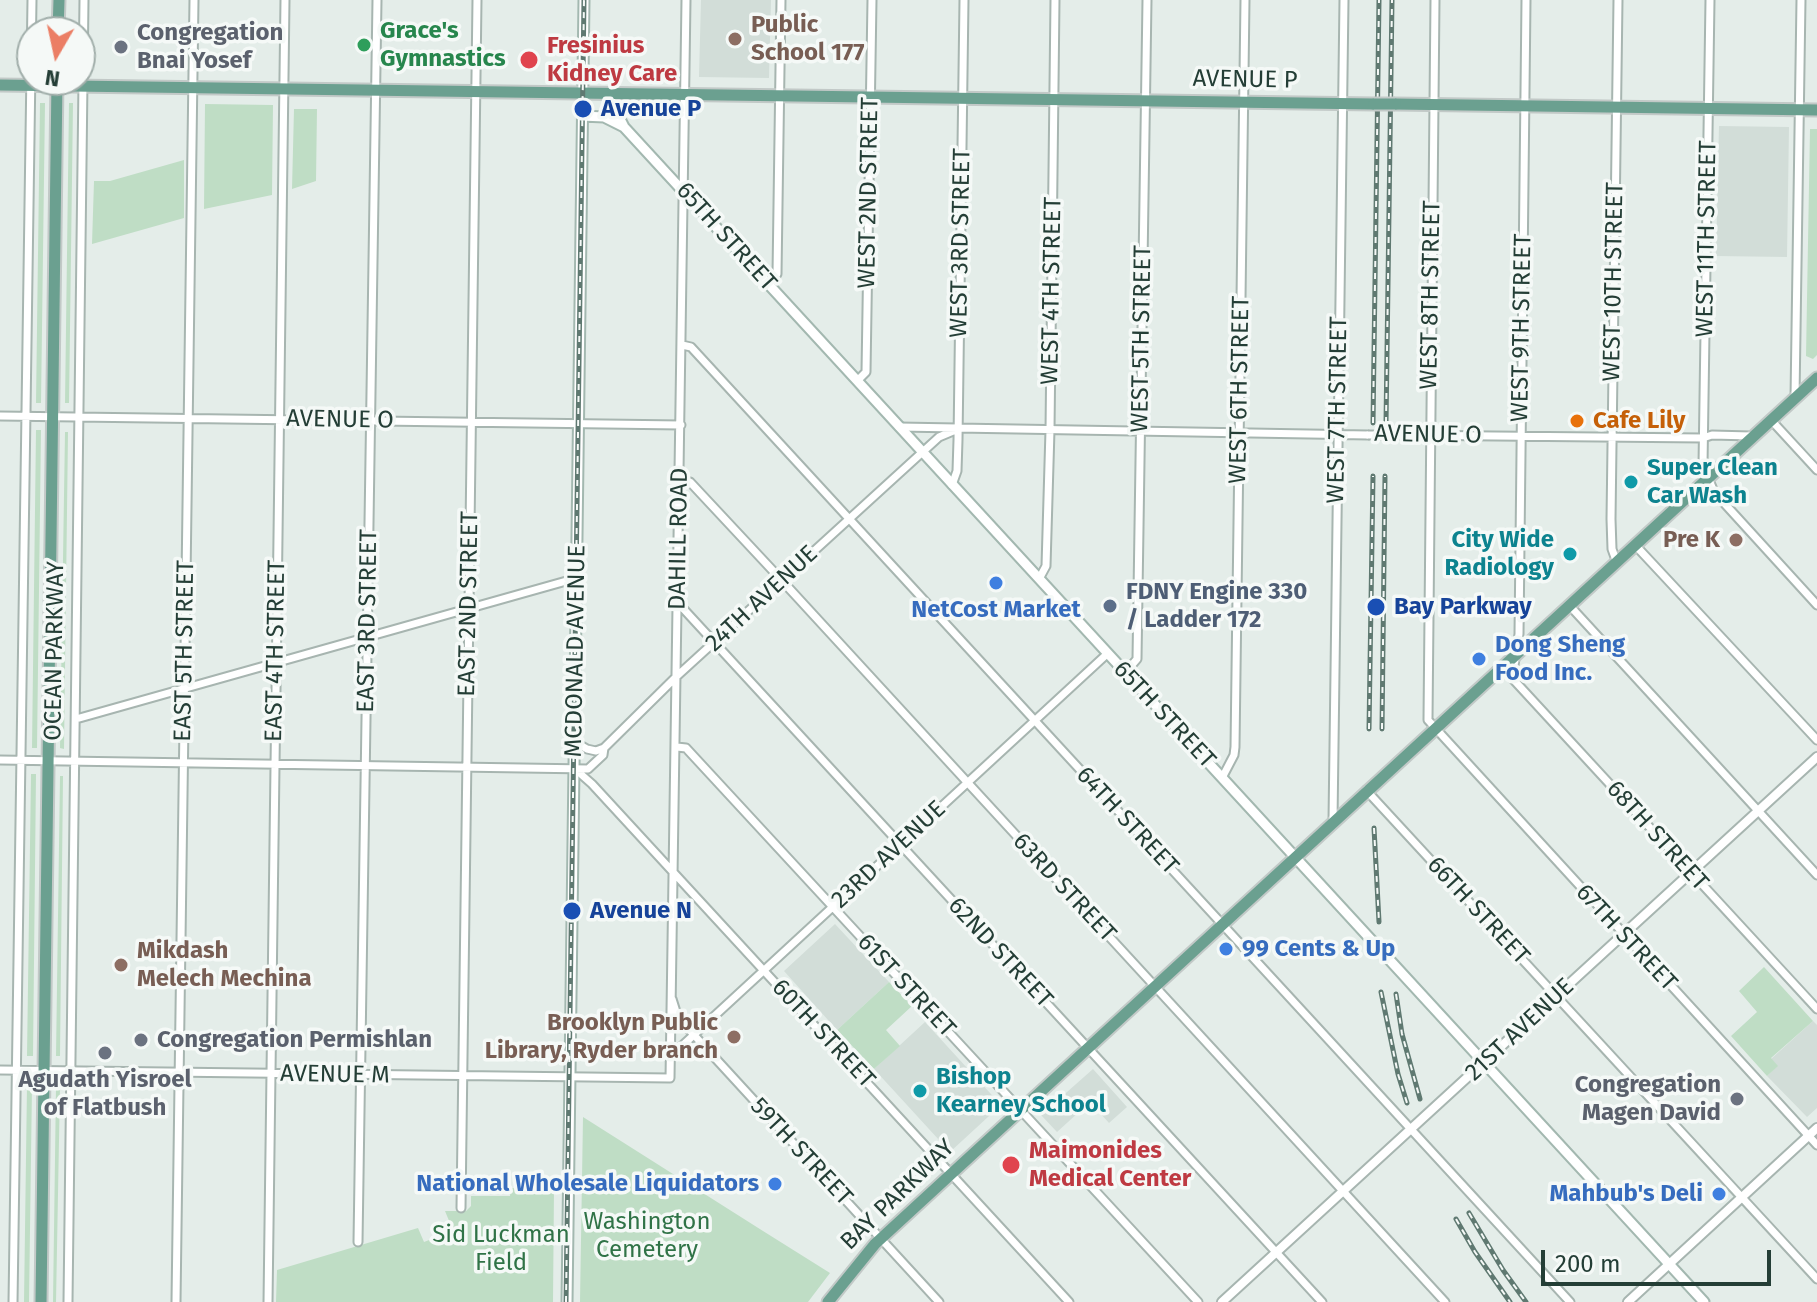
<!DOCTYPE html>
<html>
<head>
<meta charset="utf-8">
<style>
	body { margin:0 }
	#map { position:relative; width:1817px; height:1302px; overflow:hidden; background:#e4ede9; font-family:"Fira Sans",sans-serif }
	canvas { display:block }
	.north { position:absolute; left:16px; top:16px; width:80px; height:80px; box-sizing:border-box; background:#f5f9f7; border:2px solid #a1aeaa; border-radius:50%; rotate:189deg; font-size:22px; font-weight:700; line-height:32px; text-align:center; color:#243e36 }
	.north::after { content:''; display:block; margin:auto; width:28px; height:36px; background:#eb7e65; clip-path:polygon(50% 0,100% 100%,50% 72%,0 100%) }
	.scale { position:absolute; left:1541px; top:1250px; width:230px; height:36px; box-sizing:border-box; border:4px solid #243e36; border-top:0; padding-left:10px; font-size:24px; line-height:28px; white-space:nowrap; color:#243e36; -webkit-text-stroke:6px #f5f9f7; paint-order:stroke }
</style>
</head>
<body>
<div id="map">
<canvas width="1817" height="1302"></canvas>
<div class="north">N</div>
<div class="scale">200 m</div>
</div>
<script>
const c = document.querySelector('canvas').getContext('2d');
c.lineJoin = 'round';
function fill(path, color) {
  c.fillStyle = color;
  c.fill(path, 'evenodd');
}
function shape(rows) {
  const path = new Path2D();
  for (const r of rows) {
    path.moveTo(r[0], r[1]);
    for (let i = 2; i < r.length; i += 2) path.lineTo(r[i], r[i + 1]);
  }
  return path;
}
function stroke(path, color, width, dash) {
  c.strokeStyle = color;
  c.lineWidth = width;
  c.lineCap = dash ? 'butt' : 'round';
  c.setLineDash(dash || []);
  c.stroke(path);
}
function label(font, color, halo, rows, align = 'center') {
  c.font = font + ' "Fira Sans",sans-serif';
  c.lineWidth = 7;
  c.setLineDash([]);
  c.textBaseline = 'middle';
  c.strokeStyle = halo;
  c.fillStyle = color;
  for (const [text, x, y, turn = 0] of rows) {
    c.save();
    c.translate(x, y);
    c.rotate((+turn || 0) * Math.PI / 180);
    c.textAlign = isNaN(turn) ? turn : align;
    if (halo) c.strokeText(text, 0, 0);
    c.fillText(text, 0, 0);
    c.restore();
  }
}
fill(shape([
	[701,0,771,0,769,78,699,77],
	[1719,126,1789,127,1787,257,1716,256],
	[835,924,889,982,837,1030,784,971],
	[1813,1021,1817,1025,1817,1108,1807,1117,1767,1076,1777,1066,1771,1059],
	[925,1022,1001,1105,950,1152,874,1069],
	[1093,1069,1127,1107,1109,1123,1090,1102,1057,1132,1041,1115]
]), '#d2ddd8');
fill(shape([
	[40,103,45,103,41,403,36,403],
	[69,103,73,103,69,403,65,403],
	[205,104,273,105,272,195,204,209],
	[294,109,317,109,316,181,292,189],
	[1810,129,1817,129,1817,355,1813,359,1806,356],
	[184,160,184,218,92,244,94,181,110,181],
	[36,430,41,430,37,748,32,748],
	[65,432,68,432,64,749,60,748],
	[31,774,36,774,33,1056,27,1056],
	[60,776,63,776,60,1056,56,1056],
	[1764,967,1813,1021,1771,1058,1778,1066,1767,1076,1731,1036,1757,1012,1739,991],
	[889,982,912,1006,886,1030,900,1046,874,1069,837,1030],
	[27,1085,32,1085,29,1302,24,1302],
	[56,1086,60,1086,56,1302,53,1302],
	[583,1117,763,1231,830,1273,808,1302,580,1302],
	[511,1188,554,1189,553,1302,276,1302,277,1270,418,1228,424,1242,450,1232,452,1228,445,1211,466,1211,471,1206,471,1196,510,1196]
]), '#bfddc5');
const minor = shape([
	[1435,0,1428,720,1817,1145],
	[1526,0,1519,634,1512,678,1817,1009],
	[1710,0,1703,465,1714,492,1817,605],
	[769,285,777,274,781,0],
	[682,345,691,347,1570,1302],
	[857,381,866,372,872,0],
	[1795,397,1801,0],
	[0,416,681,425],
	[1771,420,1817,470],
	[899,427,1368,435],
	[1391,435,1703,438,1712,435,1751,436],
	[680,479,690,482,775,573,1445,1302],
	[952,485,957,471,958,440,964,0],
	[1636,546,1817,740],
	[1617,563,1612,549,1611,519,1618,0],
	[1039,579,1046,566,1050,430,1055,0],
	[678,603,1322,1302],
	[1570,606,1817,875],
	[1125,673,1137,659,1147,0],
	[76,719,577,578],
	[575,737,580,745,587,749,596,751,604,748],
	[677,747,686,748,1198,1302],
	[0,760,588,769,603,755,604,748,677,676,939,437,958,429],
	[575,769,592,784,1069,1302],
	[1222,778,1234,755,1235,747,1245,0],
	[1366,790,1817,1279],
	[1333,821,1344,0],
	[672,999,677,1015,683,1023,939,1302],
	[671,1056,1107,654],
	[0,1070,670,1078,686,0],
	[461,1208,477,0],
	[358,1242,377,0],
	[13,1302,32,0],
	[68,1302,84,0],
	[176,1302,194,0],
	[268,1302,285,0]
]);
const tertiary = shape([
	[1222,1302,1817,757],
	[1628,1302,1817,1128]
]);
const secondary = shape([
	[607,93,624,127,1704,1302],
	[582,116,604,117,624,127],
	[567,1302,584,0]
]);
const primary = shape([
	[58,32,59,0],
	[0,85,1374,104],
	[1395,104,1817,110],
	[41,1302,57,80],
	[828,1302,875,1244,1817,378]
]);
stroke(minor, '#a7b5b0', 11);
stroke(tertiary, '#a7b5b0', 12);
stroke(secondary, '#a3b8b0', 13);
stroke(primary, '#c2c9c7', 15);
stroke(minor, '#fff', 7);
stroke(tertiary, '#fff', 8);
stroke(secondary, '#fff', 9);
stroke(primary, '#6ba090', 11);
const rail = shape([
	[1373,423,1379,0],
	[1386,423,1392,0],
	[1369,729,1373,476],
	[1382,729,1385,476],
	[1374,828,1379,922],
	[1381,992,1398,1074,1407,1103],
	[1396,994,1402,1034,1420,1099],
	[1469,1213,1503,1270,1526,1302],
	[1456,1219,1475,1252,1510,1302],
	[566,1302,584,0]
]);
stroke(rail, '#5f7971', 5);
stroke(rail, '#f5f9f7', 2, [6]);
const minorBridge = shape([
	[1368,435,1391,435]
]);
const primaryBridge = shape([
	[1374,104,1395,104]
]);
stroke(minorBridge, '#a7b5b0', 11, []);
stroke(primaryBridge, '#c2c9c7', 15, []);
stroke(minorBridge, '#fff', 7);
stroke(primaryBridge, '#6ba090', 11);
for (const [x, y, r, color] of [
	[735,39,8,"#8d6e63"],
	[364,45,8,"#2e9e5b"],
	[121,47,8,"#6b7280"],
	[529,60,10,"#e0444e"],
	[583,109,10,"#1a4fb4"],
	[1577,421,8,"#e8710a"],
	[1631,482,8,"#0f9aa8"],
	[1736,540,8,"#8d6e63"],
	[1570,554,8,"#0f9aa8"],
	[996,583,8,"#3f7fe0"],
	[1110,606,8,"#5c6f8a"],
	[1376,607,10,"#1a4fb4"],
	[1479,659,8,"#3f7fe0"],
	[572,911,10,"#1a4fb4"],
	[1226,949,8,"#3f7fe0"],
	[121,965,8,"#8d6e63"],
	[734,1037,8,"#8d6e63"],
	[141,1040,8,"#6b7280"],
	[105,1053,8,"#6b7280"],
	[920,1091,8,"#0f9aa8"],
	[1737,1099,8,"#6b7280"],
	[1011,1165,10,"#e0444e"],
	[775,1184,8,"#3f7fe0"],
	[1719,1194,8,"#3f7fe0"]
]) {
  const dot = new Path2D();
  dot.arc(x, y, r, 0, 2 * Math.PI);
  c.fillStyle = color;
  c.fill(dot);
  stroke(dot, '#f5f9f7', 3);
}
label('bold 24px', '#785e54', '#f5f9f7', [
	["Public",751,25],
	["School 177",751,53],
	["Pre K",1720,540,"right"],
	["Mikdash",137,951],
	["Melech Mechina",137,979],
	["Brooklyn Public",718,1023,"right"],
	["Library, Ryder branch",718,1051,"right"]
], 'left');
label('bold 24px', '#27864d', '#f5f9f7', [
	["Grace's",380,31],
	["Gymnastics",380,59]
], 'left');
label('bold 24px', '#5b616d', '#f5f9f7', [
	["Congregation",137,33],
	["Bnai Yosef",137,61],
	["Congregation Permishlan",157,1040],
	["Agudath Yisroel",105,1080,"center"],
	["of Flatbush",105,1108,"center"],
	["Congregation",1721,1085,"right"],
	["Magen David",1721,1113,"right"]
], 'left');
label('bold 24px', '#be3a42', '#f5f9f7', [
	["Fresinius",547,46],
	["Kidney Care",547,74],
	["Maimonides",1029,1151],
	["Medical Center",1029,1179]
], 'left');
label('24px', '#243e36', '#f5f9f7', [
	["AVENUE P",1245,80,1],
	["WEST 2ND STREET",869,193,-89],
	["65TH STREET",726,237,48],
	["WEST 11TH STREET",1707,239,-89],
	["WEST 3RD STREET",961,243,-89],
	["WEST 10TH STREET",1614,282,-89],
	["WEST 4TH STREET",1052,291,-89],
	["WEST 8TH STREET",1431,295,-89],
	["WEST 9TH STREET",1522,328,-89],
	["WEST 5TH STREET",1142,339,-89],
	["WEST 6TH STREET",1240,390,-89],
	["WEST 7TH STREET",1338,410,-89],
	["AVENUE O",340,420,1],
	["AVENUE O",1428,435,1],
	["DAHILL ROAD",679,539,-89],
	["24TH AVENUE",762,599,-43],
	["EAST 2ND STREET",469,604,-89],
	["EAST 3RD STREET",368,621,-89],
	["OCEAN PARKWAY",55,651,-89],
	["EAST 5TH STREET",185,651,-89],
	["EAST 4TH STREET",276,651,-89],
	["MCDONALD AVENUE",576,651,-89],
	["65TH STREET",1164,715,47],
	["64TH STREET",1127,821,47],
	["68TH STREET",1657,836,48],
	["23RD AVENUE",889,855,-43],
	["63RD STREET",1064,888,47],
	["66TH STREET",1478,911,47],
	["67TH STREET",1626,938,47],
	["62ND STREET",1000,953,47],
	["61ST STREET",906,986,47],
	["21ST AVENUE",1520,1030,-43],
	["60TH STREET",823,1034,47],
	["AVENUE M",335,1075,1],
	["59TH STREET",801,1152,47],
	["BAY PARKWAY",898,1195,-44]
]);
label('bold 24px', '#164399', '#f5f9f7', [
	["Avenue P",601,109],
	["Bay Parkway",1394,607],
	["Avenue N",590,911]
], 'left');
label('bold 24px', '#c56008', '#f5f9f7', [
	["Cafe Lily",1593,421]
], 'left');
label('bold 24px', '#0d838f', '#f5f9f7', [
	["Super Clean",1647,468],
	["Car Wash",1647,496],
	["City Wide",1554,540,"right"],
	["Radiology",1554,568,"right"],
	["Bishop",936,1077],
	["Kearney School",936,1105]
], 'left');
label('bold 24px', '#4e5e75', '#f5f9f7', [
	["FDNY Engine 330",1126,592],
	["/ Ladder 172",1126,620]
], 'left');
label('bold 24px', '#366cbe', '#f5f9f7', [
	["NetCost Market",996,610,"center"],
	["Dong Sheng",1495,645],
	["Food Inc.",1495,673],
	["99 Cents & Up",1242,949],
	["National Wholesale Liquidators",759,1184,"right"],
	["Mahbub's Deli",1703,1194,"right"]
], 'left');
label('24px', '#307347', '#f5f9f7', [
	["Washington",647,1222],
	["Cemetery",647,1250],
	["Sid Luckman",501,1235],
	["Field",501,1263]
]);
</script>
</body>
</html>
